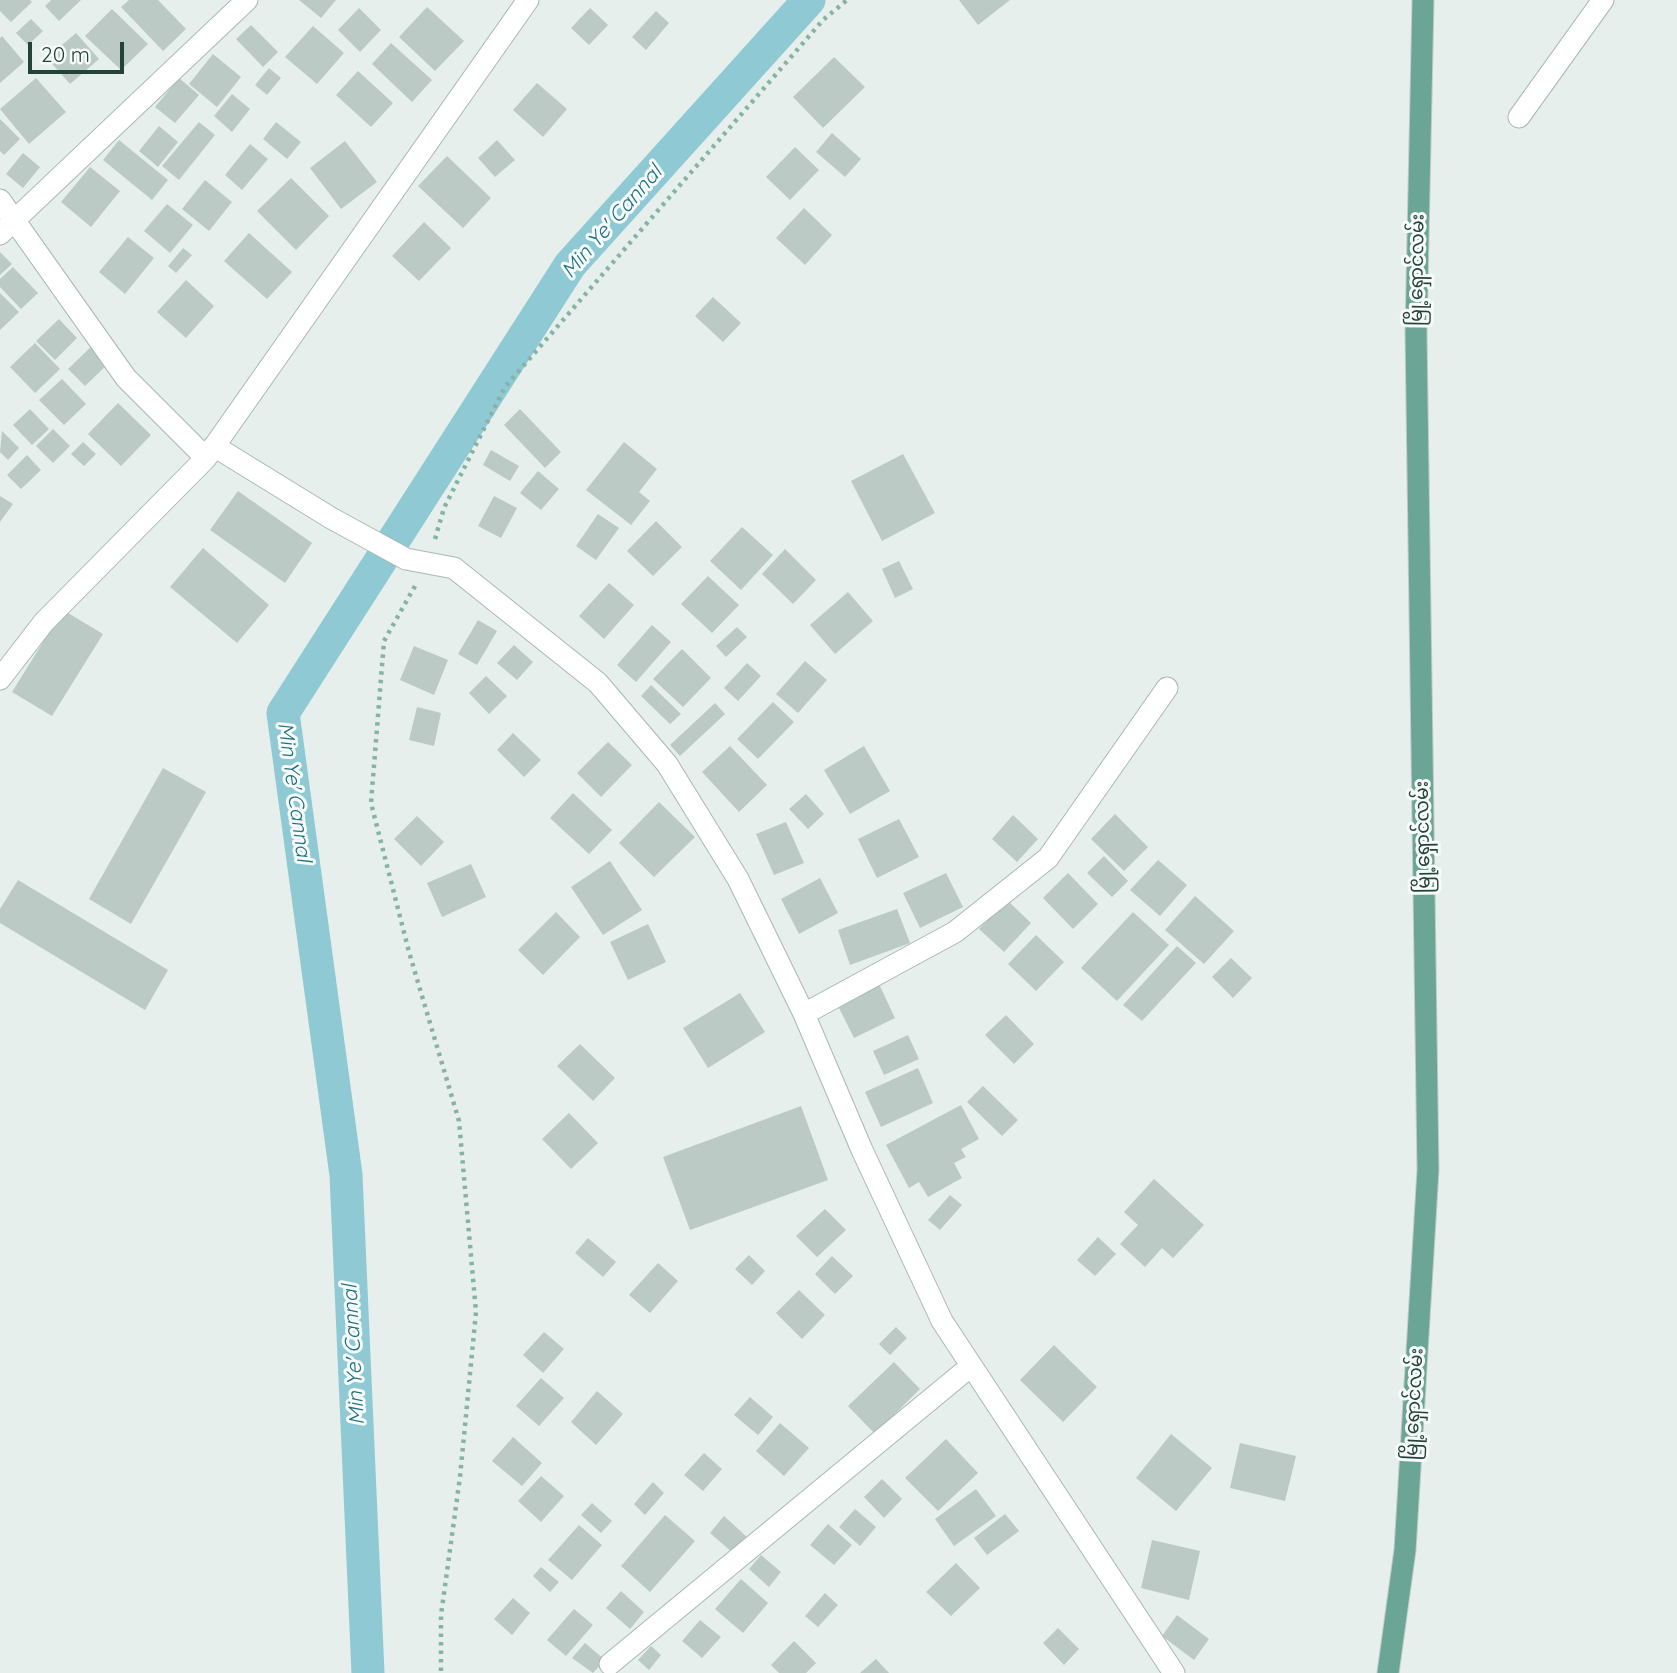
<!DOCTYPE html>
<html>
<head>
<meta charset="utf-8">
<style>
	body { margin:0 }
	#map { position:relative; width:1677px; height:1673px; overflow:hidden; background:#e6efeb; font-family:Quicksand,sans-serif }
	canvas { display:block }
	.scale { position:absolute; left:28px; top:42px; width:96px; height:32px; box-sizing:border-box; border:4px solid #24423a; border-top:0; padding-left:9px; font-size:21px; line-height:24px; white-space:nowrap; color:#24423a; -webkit-text-stroke:5px #f7fbf9; paint-order:stroke }
</style>
</head>
<body>
<div id="map">
<canvas width="1677" height="1673"></canvas>
<div class="scale">20 m</div>
</div>
<script>
const c = document.querySelector('canvas').getContext('2d');
c.lineJoin = 'round';
function shape(rows) {
  const path = new Path2D();
  for (const r of rows) {
    path.moveTo(r[0], r[1]);
    for (let i = 2; i < r.length; i += 2) path.lineTo(r[i], r[i + 1]);
  }
  return path;
}
function stroke(path, color, width, dash) {
  c.strokeStyle = color;
  c.lineWidth = width;
  c.lineCap = dash ? 'butt' : 'round';
  c.setLineDash(dash || []);
  c.stroke(path);
}
function fill(path, color) {
  c.fillStyle = color;
  c.fill(path, 'evenodd');
}
function label(font, color, halo, rows, align = 'center') {
  c.font = font + ' Quicksand,"Noto Sans Myanmar",sans-serif';
  c.lineWidth = 6;
  c.setLineDash([]);
  c.textBaseline = 'middle';
  c.strokeStyle = halo;
  c.fillStyle = color;
  for (const [text, x, y, turn = 0] of rows) {
    c.save();
    c.translate(x, y);
    c.rotate((+turn || 0) * Math.PI / 180);
    c.textAlign = isNaN(turn) ? turn : align;
    if (halo) c.strokeText(text, 0, 0);
    c.fillText(text, 0, 0);
    c.restore();
  }
}
stroke(shape([
	[368,1673,346,1175,283,713,570,265,809,0]
]), '#8ec9d4', 33);
fill(shape([
	[0,0,30,0,32,2,11,22,0,11],
	[51,0,81,0,59,21,45,6],
	[129,0,158,0,186,29,163,51,121,7],
	[299,0,336,0,321,18],
	[959,0,1010,0,978,25],
	[427,7,464,41,435,71,399,37],
	[359,8,381,30,360,52,338,30],
	[590,8,608,25,589,45,571,28],
	[112,9,148,44,121,70,85,36],
	[656,11,669,23,646,50,632,37],
	[31,19,43,31,28,45,16,33],
	[251,25,278,52,263,67,236,39],
	[313,26,344,53,317,84,285,57],
	[76,33,99,59,70,84,47,58],
	[2,36,24,62,0,83,0,38],
	[391,43,432,80,412,102,372,64],
	[213,54,241,77,217,107,189,84],
	[834,57,865,87,823,128,793,97],
	[269,68,281,78,267,95,255,85],
	[358,71,393,103,371,127,336,95],
	[36,78,66,112,29,144,0,109],
	[179,78,199,95,175,123,155,107],
	[537,83,567,109,543,137,513,110],
	[232,94,250,109,232,132,214,116],
	[0,119,20,139,4,155,0,151],
	[199,122,215,135,179,180,162,166],
	[276,122,301,142,287,159,263,139],
	[159,126,178,142,158,167,139,151],
	[832,133,861,159,845,177,816,152],
	[119,140,168,180,152,200,103,160],
	[497,140,515,160,495,177,478,158],
	[345,141,377,182,341,209,310,168],
	[250,144,268,159,242,190,225,175],
	[795,147,819,170,790,200,766,177],
	[23,153,40,167,23,188,6,174],
	[447,156,491,198,463,228,418,186],
	[90,167,120,191,91,227,61,202],
	[291,178,329,216,296,250,257,211],
	[205,180,232,202,209,231,182,209],
	[167,204,193,225,170,253,144,231],
	[804,208,832,235,805,265,776,238],
	[424,222,451,248,419,281,392,256],
	[249,233,292,272,267,299,224,261],
	[128,237,154,258,125,294,99,272],
	[183,248,192,255,176,273,168,266],
	[0,252,12,264,0,275],
	[13,267,38,293,21,309,0,287,0,279],
	[186,280,214,306,186,338,157,312],
	[0,293,19,312,0,330],
	[713,297,741,323,723,342,695,316],
	[59,319,77,338,55,360,36,341],
	[35,343,60,369,35,393,10,367],
	[94,344,111,361,85,386,68,369],
	[62,379,86,404,64,425,39,400],
	[118,403,151,435,121,466,88,434],
	[30,409,49,429,32,445,13,425],
	[520,409,561,452,545,468,504,425],
	[53,429,70,446,53,463,36,446],
	[2,431,19,448,8,460,0,452],
	[83,442,96,454,84,466,71,454],
	[624,442,657,469,639,492,650,501,631,525,586,490],
	[491,450,519,466,510,481,483,465],
	[903,454,935,513,882,541,851,481],
	[27,455,41,470,21,489,7,475],
	[538,471,559,489,541,510,520,493],
	[238,491,312,543,285,583,210,530],
	[0,496,13,504,0,522],
	[494,496,517,508,501,538,478,526],
	[598,514,619,528,596,560,576,546],
	[656,521,682,547,653,576,627,551],
	[742,527,773,555,741,590,710,561],
	[203,548,269,605,237,643,170,587],
	[785,549,816,580,793,604,762,574],
	[899,561,913,589,895,598,882,569],
	[708,576,739,605,712,633,681,604],
	[609,583,634,605,604,639,579,616],
	[848,592,873,621,835,654,810,625],
	[63,610,103,634,52,716,12,692],
	[478,620,497,631,477,665,458,654],
	[652,625,671,642,636,682,617,665],
	[737,627,747,637,726,657,716,646],
	[514,645,533,662,517,680,497,663],
	[414,646,448,660,434,695,400,680],
	[682,649,711,678,683,707,653,679],
	[805,661,827,680,798,713,776,694],
	[747,663,761,676,738,701,724,688],
	[486,676,507,696,489,714,469,693],
	[651,685,681,714,670,724,641,696],
	[773,702,794,722,758,759,737,739],
	[715,703,725,714,680,756,670,745],
	[417,707,441,713,434,746,409,740],
	[513,733,541,760,524,777,497,750],
	[608,742,632,765,601,797,577,773],
	[730,746,767,785,739,812,702,772],
	[864,746,890,791,850,814,824,770],
	[163,768,206,792,131,924,89,899],
	[573,793,612,830,589,854,550,818],
	[806,794,824,814,808,829,789,809],
	[659,802,695,837,654,877,619,843],
	[1115,814,1148,847,1124,871,1091,839],
	[1013,815,1038,839,1017,862,992,839],
	[417,816,444,842,421,866,394,839],
	[899,819,919,857,877,878,858,839],
	[786,822,804,863,774,875,756,834],
	[1104,856,1128,881,1112,897,1087,873],
	[1158,860,1187,885,1160,916,1130,890],
	[610,861,642,910,603,935,571,887],
	[471,864,486,897,442,917,427,883],
	[946,873,963,907,920,928,903,893],
	[1068,873,1098,904,1073,929,1043,898],
	[820,878,838,913,799,934,781,899],
	[18,880,168,970,145,1010,0,923,0,909],
	[1195,896,1234,931,1204,964,1165,930],
	[1007,900,1031,923,1004,952,979,929],
	[897,909,910,943,850,965,838,930],
	[556,912,580,937,543,975,518,950],
	[1133,912,1169,945,1117,1001,1081,968],
	[648,924,666,962,628,980,610,942],
	[1036,935,1064,962,1036,991,1008,964],
	[1177,946,1196,963,1142,1021,1123,1005],
	[1231,958,1252,978,1233,998,1212,977],
	[879,984,895,1018,854,1038,837,1004],
	[740,993,765,1032,708,1068,683,1028],
	[1006,1015,1034,1044,1014,1064,985,1035],
	[908,1035,919,1059,884,1075,873,1051],
	[580,1044,615,1078,593,1101,557,1066],
	[918,1068,933,1103,881,1127,865,1092],
	[983,1086,1018,1120,1002,1136,967,1102],
	[961,1105,979,1139,961,1149,966,1157,954,1163,962,1178,928,1197,919,1182,909,1188,886,1145],
	[801,1106,828,1180,690,1230,663,1157],
	[569,1113,598,1143,571,1169,542,1139],
	[1154,1179,1204,1225,1173,1258,1162,1248,1145,1267,1120,1244,1138,1225,1124,1212],
	[950,1195,962,1205,940,1230,928,1220],
	[825,1209,846,1230,817,1257,796,1236],
	[1098,1237,1116,1254,1095,1276,1077,1260],
	[588,1238,616,1262,603,1277,575,1253],
	[749,1255,765,1271,752,1285,735,1269],
	[832,1256,853,1276,835,1294,815,1274],
	[658,1263,678,1281,650,1313,629,1295],
	[799,1290,825,1315,802,1339,776,1313],
	[896,1327,907,1338,890,1355,879,1344],
	[544,1332,564,1349,543,1373,523,1355],
	[1054,1345,1097,1387,1063,1422,1020,1380],
	[894,1362,920,1389,875,1434,848,1406],
	[541,1378,564,1398,539,1426,516,1406],
	[597,1391,623,1414,596,1445,571,1422],
	[750,1397,773,1417,758,1435,734,1415],
	[780,1423,809,1448,784,1476,756,1451],
	[1171,1434,1212,1468,1176,1511,1136,1478],
	[513,1437,542,1463,522,1486,492,1461],
	[946,1439,978,1473,938,1511,905,1478],
	[1240,1443,1296,1456,1285,1501,1230,1488],
	[704,1453,722,1469,703,1491,684,1475],
	[541,1476,564,1496,541,1522,518,1501],
	[882,1479,902,1499,884,1518,864,1497],
	[653,1482,664,1493,645,1515,634,1504],
	[976,1489,996,1516,954,1546,935,1519],
	[592,1503,612,1521,601,1533,581,1515],
	[855,1509,876,1527,860,1546,839,1527],
	[1005,1514,1019,1531,987,1555,974,1538],
	[665,1515,695,1541,650,1592,621,1566],
	[724,1516,747,1537,733,1553,710,1533],
	[828,1524,852,1545,834,1565,810,1545],
	[579,1525,602,1545,572,1580,548,1560],
	[1152,1540,1200,1551,1189,1600,1141,1588],
	[761,1555,781,1572,769,1587,749,1569],
	[956,1563,980,1588,951,1616,926,1592],
	[541,1567,559,1582,550,1592,533,1576],
	[741,1579,768,1603,743,1633,715,1609],
	[621,1591,644,1612,630,1629,606,1608],
	[825,1593,838,1605,818,1627,805,1616],
	[513,1598,530,1613,512,1635,494,1619],
	[574,1609,593,1625,566,1656,547,1640],
	[1177,1615,1209,1639,1194,1660,1162,1636],
	[700,1620,721,1637,702,1658,682,1641],
	[1058,1628,1079,1649,1064,1665,1043,1643],
	[794,1641,816,1663,806,1673,779,1673,771,1665],
	[585,1643,605,1660,593,1673,572,1658],
	[651,1646,661,1655,649,1670,638,1660],
	[876,1659,889,1673,860,1673]
]), '#bbcac4');
const minor = shape([
	[1519,117,1603,0],
	[0,200,126,378,206,458],
	[0,234,247,0],
	[214,446,331,518,406,559,454,568,598,683,667,764,738,879,804,1014,862,1150,942,1321,1174,1673],
	[0,679,44,622,206,458,528,0],
	[804,1014,955,932,1048,858,1167,688],
	[610,1664,971,1366]
]);
const primary = shape([
	[1388,1673,1405,1550,1428,1170,1416,333,1423,0]
]);
stroke(minor, '#a8b8b2', 23);
stroke(primary, '#c2cac8', 23);
stroke(shape([
	[435,539,444,508,505,387,823,20,847,0],
	[415,586,384,641,371,803,409,952,459,1121,476,1312,460,1477,441,1615,441,1673]
]), '#86b3a5', 4.5, [3.5, 5]);
stroke(minor, '#fff', 21);
stroke(primary, '#6aa596', 21);
label('19px', '#24423a', '#f7fbf9', [
	["မြို့ရှောင်လမ်း",1417,270,-89],
	["မြို့ရှောင်လမ်း",1423,837,-91],
	["မြို့ရှောင်လမ်း",1414,1404,-87]
]);
label('italic 21px', '#1c6f80', '#f7fbf9', [
	["Min Ye' Cannal",612,222,-49],
	["Min Ye' Cannal",294,792,82],
	["Min Ye' Cannal",354,1355,-93]
]);
</script>
</body>
</html>
